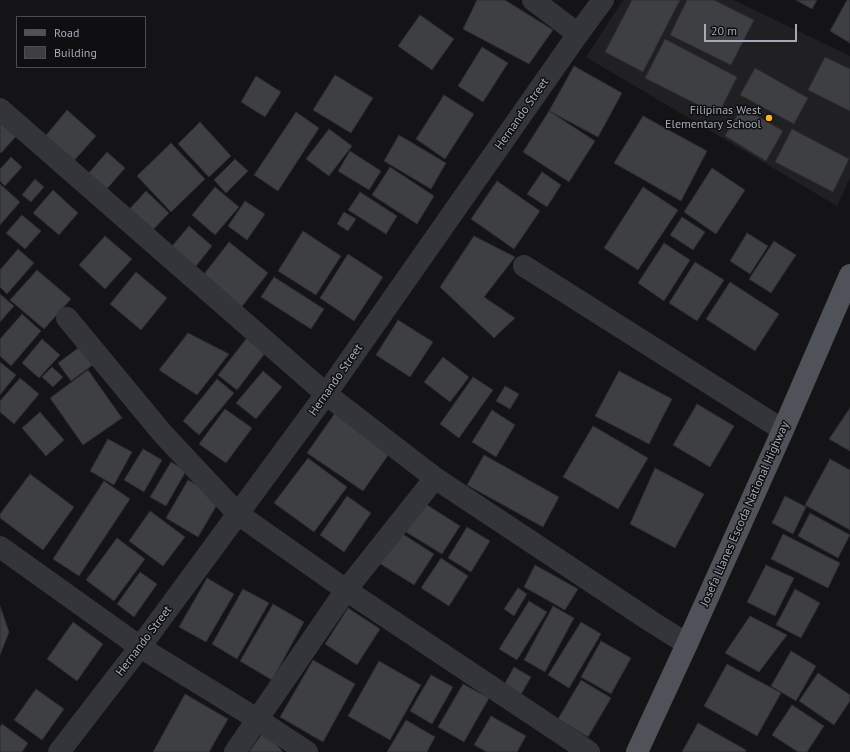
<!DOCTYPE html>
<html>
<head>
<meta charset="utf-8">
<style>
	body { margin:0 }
	#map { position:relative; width:850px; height:752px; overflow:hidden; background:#141416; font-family:"PT Sans",sans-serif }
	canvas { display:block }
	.legend { position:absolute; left:16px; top:16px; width:130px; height:52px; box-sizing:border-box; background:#0f0f11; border:1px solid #4b4d53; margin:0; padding:5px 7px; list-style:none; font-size:12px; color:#a4aab7 }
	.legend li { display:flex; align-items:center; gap:8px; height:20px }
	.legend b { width:20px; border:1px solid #4b4d53 }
	.scale { position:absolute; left:704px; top:24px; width:93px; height:18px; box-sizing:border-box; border:2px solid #a4aab7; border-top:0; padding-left:5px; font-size:12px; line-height:14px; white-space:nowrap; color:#a4aab7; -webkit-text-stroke:3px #0f0f11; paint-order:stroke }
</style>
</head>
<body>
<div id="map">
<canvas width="850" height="752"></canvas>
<ul class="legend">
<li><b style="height:5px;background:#50525a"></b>Road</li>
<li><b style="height:11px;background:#3d3f43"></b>Building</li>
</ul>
<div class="scale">20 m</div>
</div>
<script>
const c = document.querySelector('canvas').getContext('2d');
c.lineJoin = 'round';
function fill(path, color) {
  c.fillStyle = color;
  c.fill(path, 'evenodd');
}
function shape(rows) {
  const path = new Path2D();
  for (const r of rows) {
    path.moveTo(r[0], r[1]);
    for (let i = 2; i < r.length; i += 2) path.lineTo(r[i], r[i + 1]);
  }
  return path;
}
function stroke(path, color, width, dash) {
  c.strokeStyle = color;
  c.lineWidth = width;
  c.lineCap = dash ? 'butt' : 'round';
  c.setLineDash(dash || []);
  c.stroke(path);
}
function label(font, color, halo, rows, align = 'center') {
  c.font = font + ' "PT Sans",sans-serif';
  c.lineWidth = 3;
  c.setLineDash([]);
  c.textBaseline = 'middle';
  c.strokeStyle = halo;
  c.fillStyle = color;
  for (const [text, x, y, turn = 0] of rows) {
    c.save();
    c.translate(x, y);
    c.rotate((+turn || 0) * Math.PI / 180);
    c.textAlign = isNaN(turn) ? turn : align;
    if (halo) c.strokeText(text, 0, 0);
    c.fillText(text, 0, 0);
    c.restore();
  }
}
fill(shape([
	[623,0,734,0,850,56,850,178,837,206,586,57]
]), '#202023');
const building = shape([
	[477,0,505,0,553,30,529,64,463,29,477,0],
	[632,0,680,0,643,72,605,52,632,0],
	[687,0,714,0,754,20,731,65,670,35,687,0],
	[796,0,817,0,812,9,796,0],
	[847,0,850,0,850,43,830,31,847,0],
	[420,15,454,39,432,70,398,46,420,15],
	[665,39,737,77,718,115,645,78,665,39],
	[482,47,508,63,483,102,458,86,482,47],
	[825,57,850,69,850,111,808,90,825,57],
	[574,66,622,93,598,137,549,111,574,66],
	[755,68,808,98,794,124,740,95,755,68],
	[335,75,373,98,351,133,313,110,335,75],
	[256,76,281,92,265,117,241,102,256,76],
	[444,95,474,114,445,159,416,139,444,95],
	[742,107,783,131,766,161,725,136,742,107],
	[67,110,96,136,71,164,43,139,67,110],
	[549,111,595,141,569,182,523,152,549,111],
	[296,112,319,128,278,191,254,175,296,112],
	[643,116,707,151,681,201,614,163,643,116],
	[200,122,231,156,209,177,178,144,200,122],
	[0,123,20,132,1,153,0,152,0,123],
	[329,129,352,146,329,176,306,159,329,129],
	[792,129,849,159,833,192,775,162,792,129],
	[399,135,446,163,431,189,384,161,399,135],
	[171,143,205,179,171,212,137,176,171,143],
	[350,151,381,171,369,190,338,171,350,151],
	[107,152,125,168,105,191,87,175,107,152],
	[11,157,22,167,5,186,0,181,0,169,11,157],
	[235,159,248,171,226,193,214,180,235,159],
	[390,167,434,196,417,224,372,195,390,167],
	[712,168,745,190,716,234,684,212,712,168],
	[542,172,561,185,547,207,527,194,542,172],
	[35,179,44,187,31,202,22,195,35,179],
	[497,181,540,211,514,249,471,219,497,181],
	[0,184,20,202,0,225,0,184],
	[215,187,239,207,215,235,192,215,215,187],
	[643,187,678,210,638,270,604,248,643,187],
	[53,190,78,213,59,235,33,213,53,190],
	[146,191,169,213,148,235,125,214,146,191],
	[360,192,397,216,386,234,348,210,360,192],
	[245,201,265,214,247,240,228,226,245,201],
	[344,212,356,219,348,231,337,224,344,212],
	[22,215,41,231,25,249,6,233,22,215],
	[682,217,705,232,693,250,670,235,682,217],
	[189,226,212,246,192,271,168,251,189,226],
	[303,231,341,256,316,295,278,271,303,231],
	[747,233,768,246,750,274,730,261,747,233],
	[105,236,132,259,105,289,79,265,105,236],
	[474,236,515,257,484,297,515,318,494,338,440,287,474,236],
	[774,241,796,255,771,293,749,279,774,241],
	[229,242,268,273,240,309,201,278,229,242],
	[664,243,690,260,664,301,638,283,664,243],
	[18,249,34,263,7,294,0,287,0,270,18,249],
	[348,254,383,277,354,321,320,298,348,254],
	[695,262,724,280,697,321,669,303,695,262],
	[37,270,71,299,44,329,10,300,37,270],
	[136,272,167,298,141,330,110,304,136,272],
	[274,277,324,309,311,329,261,297,274,277],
	[730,282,779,314,755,351,706,319,730,282],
	[0,294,14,306,0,322,0,294],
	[22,314,41,331,11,366,0,356,0,339,22,314],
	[398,320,433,342,410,377,376,355,398,320],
	[188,333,229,354,197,395,159,370,188,333],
	[250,334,269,348,237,390,218,375,250,334],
	[42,339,60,355,39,378,22,363,42,339],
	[85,343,98,361,71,381,58,363,85,343],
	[443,357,469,377,450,402,424,382,443,357],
	[0,362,16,375,0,395,0,362],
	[52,367,63,377,53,387,42,377,52,367],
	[88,370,122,418,83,445,50,398,88,370],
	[263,371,282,387,256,419,236,403,263,371],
	[619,371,672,399,649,444,595,416,619,371],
	[473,377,493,390,459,438,440,424,473,377],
	[20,378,39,394,14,424,0,412,0,401,20,378],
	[217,379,234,393,199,435,183,421,217,379],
	[505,386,519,394,510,409,496,401,505,386],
	[697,404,734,426,710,467,673,445,697,404],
	[850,408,850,451,829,439,850,408],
	[225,409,252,428,226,463,199,444,225,409],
	[492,410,515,425,496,457,472,442,492,410],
	[40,412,64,440,46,456,22,428,40,412],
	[335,413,391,451,363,491,307,453,335,413],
	[593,426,648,458,618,509,563,477,593,426],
	[108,439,132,452,114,485,90,471,108,439],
	[143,449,162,460,144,492,124,480,143,449],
	[484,455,559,497,543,527,467,485,484,455],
	[308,458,347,487,314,532,274,503,308,458],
	[830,459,850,470,850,530,805,505,830,459],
	[171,462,186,471,166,506,150,497,171,462],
	[655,468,704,494,675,548,630,524,655,468],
	[30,474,74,507,43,550,0,518,0,514,30,474],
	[188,480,221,498,198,537,166,518,188,480],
	[104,481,130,499,79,576,53,559,104,481],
	[347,496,371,513,344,552,320,535,347,496],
	[785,496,806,507,793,534,772,523,785,496],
	[424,503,460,526,442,554,406,532,424,503],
	[150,511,185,537,163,566,129,541,150,511],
	[810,513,850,535,838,558,798,536,810,513],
	[467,527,490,541,471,572,448,558,467,527],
	[398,531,434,554,414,585,379,563,398,531],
	[783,534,840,563,828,588,771,559,783,534],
	[117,538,145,559,114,601,86,580,117,538],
	[441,558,468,576,449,606,421,588,441,558],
	[535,565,578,589,565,610,524,587,535,565],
	[766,565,794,578,775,616,747,602,766,565],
	[140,572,157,584,134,617,117,604,140,572],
	[207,578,234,594,206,642,179,627,207,578],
	[518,588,527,594,514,616,504,609,518,588],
	[243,589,269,603,237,659,212,644,243,589],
	[795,589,820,603,801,638,776,625,795,589],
	[529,601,547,612,517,660,499,649,529,601],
	[273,604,304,622,272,680,240,661,273,604],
	[0,606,9,632,0,655,0,606],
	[553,606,574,618,545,672,524,660,553,606],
	[348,608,380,629,357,665,325,644,348,608],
	[750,616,787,635,759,672,725,653,750,616],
	[73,622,103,644,77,681,47,659,73,622],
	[581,622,601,634,569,688,548,675,581,622],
	[601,641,631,658,611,694,581,677,601,641],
	[791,651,816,666,796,701,771,686,791,651],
	[313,660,355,684,323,742,280,717,313,660],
	[379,661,421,685,390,740,348,716,379,661],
	[727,664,781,693,757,736,704,706,727,664],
	[514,667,531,677,520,696,503,687,514,667],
	[818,673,850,695,850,701,834,725,799,701,818,673],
	[431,675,453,687,432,724,410,711,431,675],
	[581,680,611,698,588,737,558,719,581,680],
	[463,684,489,698,464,742,438,727,463,684],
	[36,689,64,709,42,740,14,720,36,689],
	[185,694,228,719,209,752,153,752,185,694],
	[792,705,824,726,807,752,798,752,772,735,792,705],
	[491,716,526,736,517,752,487,752,474,745,491,716],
	[406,720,435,737,427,752,387,752,406,720],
	[698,723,746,750,745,752,682,752,698,723],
	[2,724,28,743,22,752,0,752,0,727,2,724],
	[264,731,283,752,249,752,264,731]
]);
fill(building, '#3d3f43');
stroke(building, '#2d2d32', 1);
stroke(shape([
	[533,0,578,34],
	[0,109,326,394,435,478,652,622,687,644],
	[524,266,783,430],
	[67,318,163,434,238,514,346,590,589,752],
	[0,547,140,647,257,719,307,752],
	[59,752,140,647,326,394,578,34,603,0],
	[235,752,346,590,435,478]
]), '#34353b', 22);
stroke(shape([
	[637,752,687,644,783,430,850,275]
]), '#50525a', 22);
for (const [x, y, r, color] of [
	[769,118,4,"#fcb225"]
]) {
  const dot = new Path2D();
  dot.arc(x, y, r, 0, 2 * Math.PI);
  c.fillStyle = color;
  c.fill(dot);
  stroke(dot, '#0f0f11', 1.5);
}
label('12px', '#a4aab7', '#0f0f11', [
	["Filipinas West",761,111],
	["Elementary School",761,125]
], 'right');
label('12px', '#a4aab7', '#0f0f11', [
	["Hernando Street",522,114,-55],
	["Hernando Street",336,380,-55],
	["Josefa Llanes Escoda National Highway",745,514,-66],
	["Hernando Street",144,641,-53]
]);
</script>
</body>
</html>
